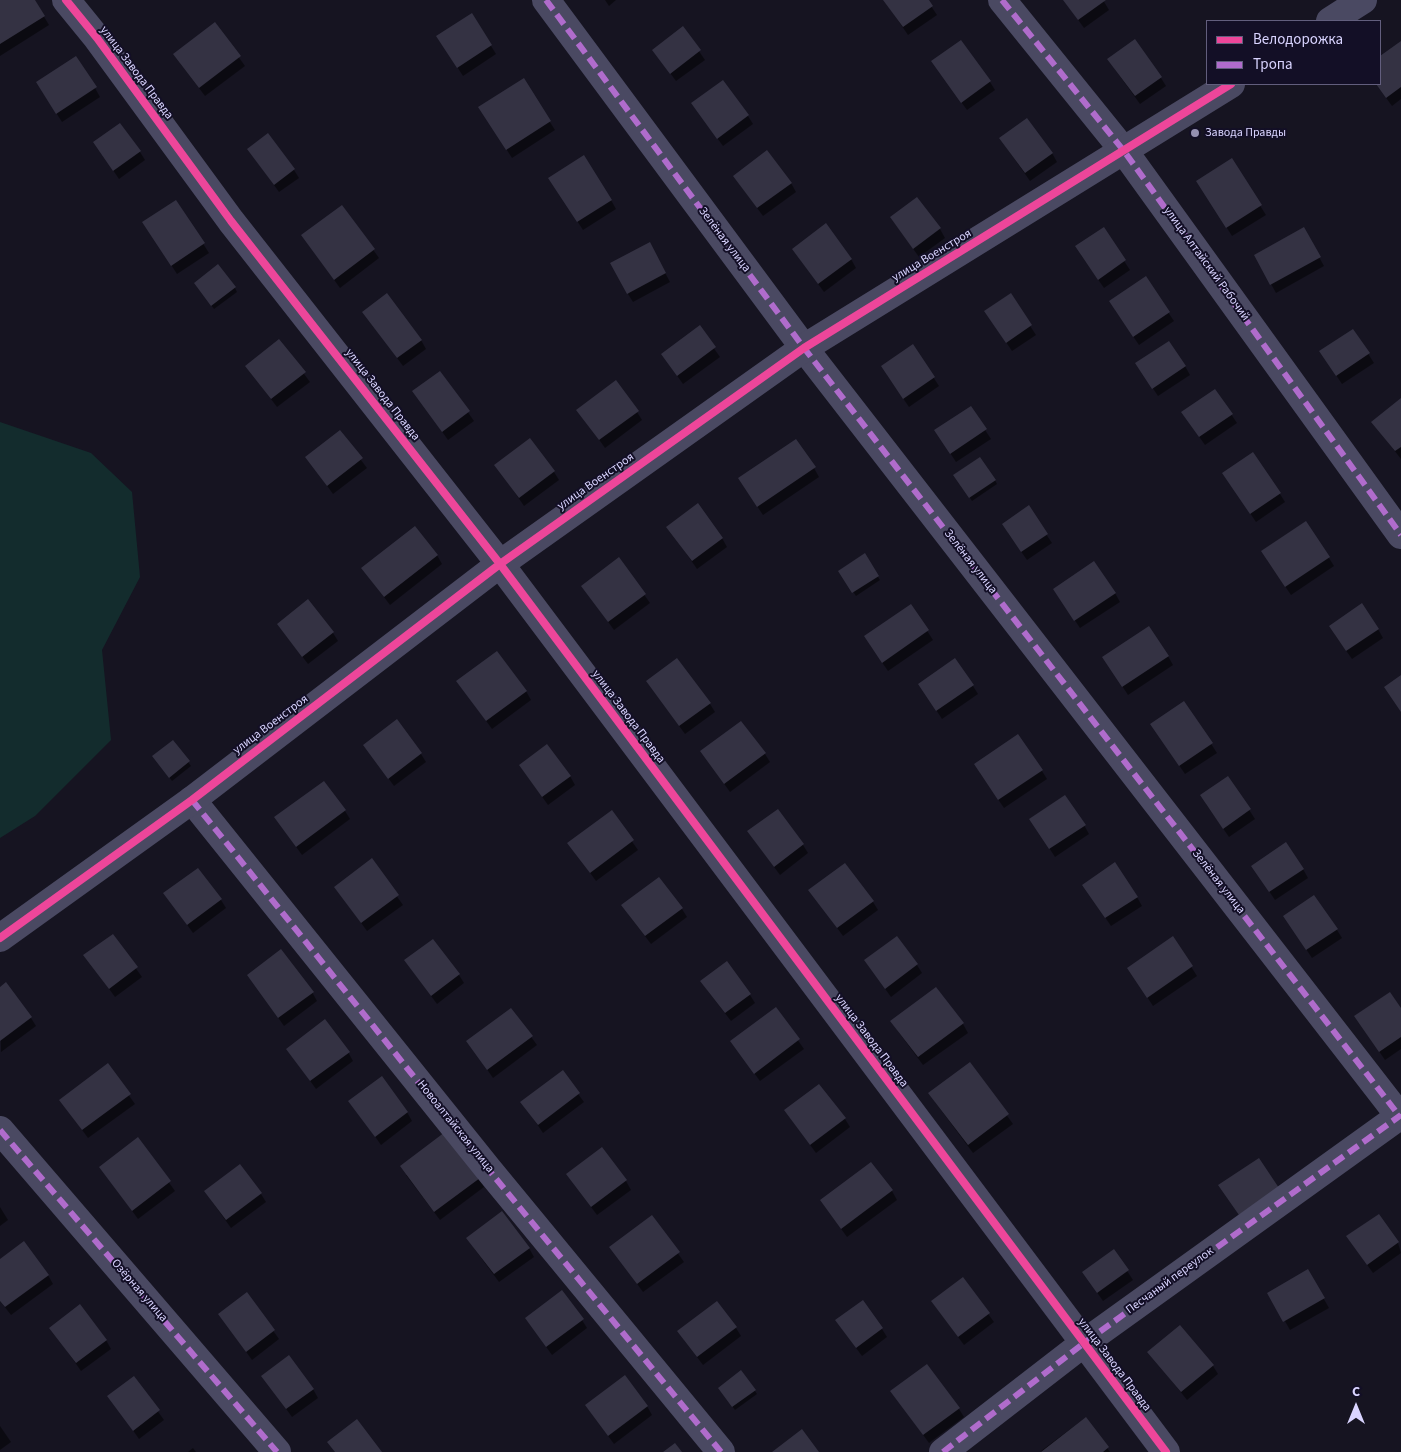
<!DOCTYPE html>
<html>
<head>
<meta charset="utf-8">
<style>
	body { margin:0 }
	#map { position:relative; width:1401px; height:1452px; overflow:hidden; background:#161421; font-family:"Source Sans 3",sans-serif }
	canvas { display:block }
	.legend { position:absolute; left:1206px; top:20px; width:175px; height:65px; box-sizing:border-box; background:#130f26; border:1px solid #625e7d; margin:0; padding:6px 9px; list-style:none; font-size:15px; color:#d9d4ff }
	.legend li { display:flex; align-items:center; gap:10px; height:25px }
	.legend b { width:25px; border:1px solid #625e7d }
	.north { position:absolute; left:1331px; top:1382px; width:50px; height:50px; -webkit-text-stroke:4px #130f26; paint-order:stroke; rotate:0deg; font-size:14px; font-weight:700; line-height:20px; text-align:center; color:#d9d4ff }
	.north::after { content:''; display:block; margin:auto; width:18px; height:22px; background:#d9d4ff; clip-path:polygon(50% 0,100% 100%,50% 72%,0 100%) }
</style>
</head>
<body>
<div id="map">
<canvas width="1401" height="1452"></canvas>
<ul class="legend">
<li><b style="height:6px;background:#ed469a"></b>Велодорожка</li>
<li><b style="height:6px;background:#b06ccc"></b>Тропа</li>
</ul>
<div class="north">С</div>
</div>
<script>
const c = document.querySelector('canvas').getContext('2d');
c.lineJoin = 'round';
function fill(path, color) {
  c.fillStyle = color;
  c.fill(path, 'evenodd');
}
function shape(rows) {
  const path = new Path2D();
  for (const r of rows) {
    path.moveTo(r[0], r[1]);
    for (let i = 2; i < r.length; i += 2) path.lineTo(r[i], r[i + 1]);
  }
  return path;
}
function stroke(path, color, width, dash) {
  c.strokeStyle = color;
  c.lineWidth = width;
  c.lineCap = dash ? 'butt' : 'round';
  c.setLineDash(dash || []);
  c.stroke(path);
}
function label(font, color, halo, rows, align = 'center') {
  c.font = font + ' "Source Sans 3",sans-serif';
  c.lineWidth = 4;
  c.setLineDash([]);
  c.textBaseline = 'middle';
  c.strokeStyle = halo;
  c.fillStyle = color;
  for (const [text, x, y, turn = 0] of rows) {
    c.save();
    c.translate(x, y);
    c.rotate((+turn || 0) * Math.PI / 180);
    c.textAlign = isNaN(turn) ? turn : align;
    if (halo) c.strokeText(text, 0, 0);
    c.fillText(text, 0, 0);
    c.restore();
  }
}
fill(shape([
	[0,422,91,453,132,492,140,577,102,650,111,740,35,816,0,838]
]), '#132c2d');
fill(shape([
	[0,0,34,0,49,25,0,56],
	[605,0,616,0,609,6],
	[884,0,927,0,937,15,908,35],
	[1064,0,1103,0,1109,10,1084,28],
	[472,15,496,54,463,76,443,45],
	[215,24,245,66,205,96,180,63],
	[683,28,705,60,676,81,653,50],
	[1401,42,1401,99,1392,106,1376,84,1380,84,1380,57],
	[1114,68,1161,78,1166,86,1140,104],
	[938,70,990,82,995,90,967,110],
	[523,80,555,130,512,158,485,116],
	[95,88,100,97,62,122,42,91],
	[698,112,748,116,753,124,723,146],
	[1006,147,1052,153,1057,162,1030,181],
	[248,149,294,170,299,178,279,192],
	[100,151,140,152,145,160,119,179],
	[1231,160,1266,215,1232,236,1203,190],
	[791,183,796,192,763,216,740,185],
	[555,187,611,200,616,209,583,230],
	[176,201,209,253,177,274,149,231],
	[342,206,379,258,340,288,308,244],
	[891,218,940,229,945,238,919,257],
	[1303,228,1324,266,1276,293,1255,255],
	[1103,229,1130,270,1104,288,1081,255],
	[654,252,670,282,633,302,628,294],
	[799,258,851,259,856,268,824,292],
	[1145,278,1174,321,1139,345,1115,310],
	[197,287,235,288,237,292,214,309],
	[1010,295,1036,335,1012,351,991,320],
	[363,312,421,340,426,349,403,366],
	[699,327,720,357,683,384,668,363],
	[1353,330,1374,363,1342,384,1326,360],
	[279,340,310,382,277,407,246,366],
	[913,346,939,386,909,407,887,375],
	[1185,366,1190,375,1158,396,1142,372],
	[440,372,474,421,448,440,414,392],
	[1215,390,1237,423,1205,445,1188,421],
	[1401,400,1401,459,1373,423],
	[970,407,991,439,956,462,941,439],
	[578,410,637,412,642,420,605,448],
	[340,432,367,468,333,494,307,458],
	[496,465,554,472,559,480,524,506],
	[814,468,819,477,763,515,744,487],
	[957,479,995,480,997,484,972,501],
	[1229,482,1280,494,1285,502,1256,522],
	[1028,507,1052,543,1027,560,1008,533],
	[668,527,722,538,727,547,697,569],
	[437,555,442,564,390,605,362,568],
	[864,555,880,580,856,596,839,571],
	[1329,558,1334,566,1291,595,1267,560],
	[619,559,650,603,614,630,583,587],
	[1115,593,1120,602,1080,628,1060,598],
	[911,606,933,640,888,671,870,645],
	[278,625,333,633,338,641,308,664],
	[1378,629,1383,638,1352,659,1335,635],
	[1168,656,1173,665,1128,695,1109,666],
	[458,682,526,691,531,700,492,729],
	[647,682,710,704,715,712,685,734],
	[973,686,978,694,942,719,925,693],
	[1184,702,1217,753,1185,774,1157,733],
	[173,741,191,766,172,781,156,760],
	[364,745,421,754,426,762,394,786],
	[765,754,770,762,730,792,707,760],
	[520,766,570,776,575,785,548,805],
	[1042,771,1047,779,1004,808,980,773],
	[1228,777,1255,819,1229,837,1206,804],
	[345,811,350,819,302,855,281,826],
	[611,812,638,850,596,881,569,844],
	[1084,825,1089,834,1055,857,1036,828],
	[754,840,803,845,808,853,780,875],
	[371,860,403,905,367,931,335,887],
	[1303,869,1308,878,1275,900,1258,875],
	[810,891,873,902,878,910,843,936],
	[165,894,221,900,226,908,193,933],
	[1089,894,1137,897,1142,906,1111,926],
	[682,909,687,917,651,944,628,914],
	[1290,925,1337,930,1342,938,1312,958],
	[112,935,142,977,115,997,85,956],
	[1173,938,1197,976,1153,1006,1134,977],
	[865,961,917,965,922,973,891,997],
	[411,969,459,975,464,983,437,1004],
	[248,975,312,992,317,1001,284,1026],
	[0,989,31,1018,36,1026,1,1052],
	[707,990,750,995,755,1003,731,1021],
	[511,1009,537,1045,493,1078,468,1042],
	[776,1009,804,1049,760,1081,731,1042],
	[1401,1011,1401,1049,1385,1060,1361,1025],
	[963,1024,968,1033,923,1065,897,1030],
	[287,1049,348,1052,353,1061,316,1089],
	[970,1064,1013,1124,973,1153,935,1102],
	[107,1065,135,1104,88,1138,60,1100],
	[562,1072,584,1102,543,1133,522,1102],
	[350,1101,407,1112,412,1121,381,1145],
	[791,1119,845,1119,850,1127,816,1153],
	[138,1139,175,1191,138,1219,100,1167],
	[406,1175,479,1179,484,1187,440,1220],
	[626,1181,631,1190,597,1215,573,1183],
	[892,1191,897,1200,847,1237,821,1201],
	[261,1194,266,1202,231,1228,211,1200],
	[0,1207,8,1220,0,1226],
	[1378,1215,1398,1243,1401,1253,1373,1273,1353,1245],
	[652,1217,684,1262,643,1292,611,1248],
	[473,1247,529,1248,534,1257,499,1282],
	[1114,1251,1133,1280,1103,1301,1089,1281],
	[0,1260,48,1275,53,1284,11,1315,0,1301],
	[1308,1271,1329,1308,1290,1330,1269,1293],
	[963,1279,994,1322,964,1345,932,1302],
	[247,1294,279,1339,252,1360,219,1314],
	[526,1319,582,1320,587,1328,552,1355],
	[51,1328,106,1340,111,1349,81,1371],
	[736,1328,741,1336,703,1365,684,1340],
	[842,1329,882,1329,887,1337,862,1356],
	[1149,1352,1213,1366,1218,1374,1187,1400],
	[263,1377,313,1389,318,1398,292,1417],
	[134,1378,164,1420,139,1439,109,1396],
	[755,1391,757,1394,735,1410,722,1392],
	[892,1392,959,1409,964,1417,929,1443],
	[647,1406,652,1415,614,1444,592,1414],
	[1085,1418,1110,1452,1042,1452,1041,1451],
	[0,1426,11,1442,0,1450],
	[193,1448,196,1452,188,1452]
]), '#0007');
fill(shape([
	[0,0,35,0,45,16,0,44],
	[883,0,929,0,933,6,903,27],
	[1063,0,1106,0,1078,20],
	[472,13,492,45,457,68,436,36],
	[215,22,241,56,199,88,173,54],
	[683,26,701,50,670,74,652,50],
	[1135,39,1162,77,1135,96,1107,59],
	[961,40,991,81,961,103,931,61],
	[1401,41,1401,87,1386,98,1376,84,1380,84,1380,56],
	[76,56,97,87,56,114,36,82],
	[524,78,551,121,506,150,478,107],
	[723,80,749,115,717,139,691,103],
	[1027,118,1053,153,1025,173,999,138],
	[120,123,141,151,113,171,93,142],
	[268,133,295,169,274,185,247,149],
	[767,150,792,183,757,208,733,176],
	[584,155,612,200,577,222,548,178],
	[1232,158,1262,205,1226,228,1196,181],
	[917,197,941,228,913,249,890,217],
	[176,200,205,243,171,266,142,222],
	[342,205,375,249,334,280,301,235],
	[826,223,852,259,818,284,792,249],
	[1104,227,1126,260,1098,280,1075,246],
	[1304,227,1321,257,1270,285,1254,255],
	[650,242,666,273,627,294,610,263],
	[218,264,236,287,211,306,194,283],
	[1146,276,1170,312,1133,337,1109,301],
	[387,293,422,340,397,358,362,312],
	[1011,293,1032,325,1006,343,984,311],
	[700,325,716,347,677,376,661,354],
	[1353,329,1370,353,1336,376,1319,351],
	[279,339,306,372,271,399,245,366],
	[1169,341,1186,366,1152,389,1135,363],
	[913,344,935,377,903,399,881,366],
	[440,371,470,411,442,432,412,391],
	[616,380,639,411,599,440,576,410],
	[1215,389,1233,414,1199,437,1181,412],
	[1401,398,1401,447,1395,451,1371,422],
	[971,406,987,429,950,454,934,430],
	[340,430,363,458,327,486,305,457],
	[530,438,555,471,519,498,494,465],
	[796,439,816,467,757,507,738,478],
	[1253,452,1281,493,1250,514,1222,473],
	[980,457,996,480,969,498,953,475],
	[698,503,723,538,692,561,666,527],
	[1029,505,1048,534,1021,552,1002,524],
	[1306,521,1330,557,1285,587,1261,551],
	[415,526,438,555,384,597,361,568],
	[865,553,879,576,852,593,838,571],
	[619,557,646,594,608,622,581,586],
	[1094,561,1116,593,1074,621,1053,589],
	[308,599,334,632,302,657,277,624],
	[1362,603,1379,629,1346,651,1329,626],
	[911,604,929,630,882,663,864,636],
	[1149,626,1169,656,1122,687,1102,657],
	[497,651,527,691,486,721,456,681],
	[677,658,711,703,679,726,646,681],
	[955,658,974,685,936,711,918,684],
	[1401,675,1401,712,1384,687],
	[1184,701,1213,743,1179,766,1150,724],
	[397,719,422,753,388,779,363,745],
	[741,721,766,753,724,784,700,751],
	[1018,734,1043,770,998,800,974,764],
	[173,740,190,761,169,778,152,756],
	[547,744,571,776,542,797,519,765],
	[1228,776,1251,809,1223,829,1200,795],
	[324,781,346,810,296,847,274,817],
	[1065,795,1086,825,1049,849,1029,819],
	[778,809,804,844,774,867,747,831],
	[612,810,634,840,590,873,567,843],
	[1286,842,1304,869,1269,892,1251,866],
	[372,858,399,895,361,923,334,887],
	[1115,862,1138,897,1105,918,1082,885],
	[845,863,874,901,837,928,808,890],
	[198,868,222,899,187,925,163,893],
	[659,877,683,908,645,936,621,905],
	[1314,895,1338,929,1306,950,1283,916],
	[113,934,138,967,109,989,83,955],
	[897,936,918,964,885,989,864,960],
	[1173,936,1193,966,1147,998,1127,968],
	[433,939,460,974,431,996,404,960],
	[281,949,314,992,278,1018,247,975],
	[727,961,751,994,725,1013,700,981],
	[6,982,32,1017,0,1041,0,987],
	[936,987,964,1023,918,1057,890,1021],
	[1390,992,1401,1008,1401,1037,1379,1052,1354,1016],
	[776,1007,800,1039,754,1074,730,1041],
	[511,1008,533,1036,487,1070,466,1041],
	[325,1019,350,1052,310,1081,286,1049],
	[970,1062,1009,1114,968,1145,928,1093],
	[108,1063,131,1094,82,1130,59,1100],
	[563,1070,580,1093,538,1125,520,1102],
	[382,1076,408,1112,375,1137,348,1101],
	[819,1084,846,1118,810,1145,784,1110],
	[445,1132,480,1178,434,1212,400,1166],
	[138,1137,171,1181,132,1211,99,1167],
	[602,1147,627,1180,591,1207,566,1174],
	[1259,1158,1279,1188,1239,1215,1218,1185],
	[871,1162,893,1190,841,1229,820,1200],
	[240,1164,262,1193,226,1220,204,1191],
	[502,1211,530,1248,494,1274,466,1238],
	[1379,1214,1399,1242,1367,1265,1346,1236],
	[652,1215,680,1252,637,1284,609,1247],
	[24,1241,49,1275,5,1307,0,1301,0,1259],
	[1114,1249,1129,1270,1097,1293,1082,1272],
	[1308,1269,1325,1298,1283,1322,1267,1293],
	[963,1277,990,1313,958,1337,931,1301],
	[562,1290,584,1319,546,1347,525,1318],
	[247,1292,275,1330,246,1352,218,1314],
	[863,1300,883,1328,856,1348,835,1320],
	[717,1301,737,1327,697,1357,677,1331],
	[80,1304,107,1340,76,1363,49,1328],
	[1180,1325,1214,1365,1181,1392,1147,1352],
	[289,1355,314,1389,286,1409,261,1376],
	[927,1364,960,1408,923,1435,890,1391],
	[741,1370,756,1390,732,1407,718,1388],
	[625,1375,648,1406,608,1436,585,1405],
	[134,1376,160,1410,133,1431,107,1396],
	[1086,1417,1109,1447,1103,1452,1041,1452],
	[357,1419,382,1452,335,1452,327,1442],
	[802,1429,819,1452,772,1452],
	[675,1443,682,1452,663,1452]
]), '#343243');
stroke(shape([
	[66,0,97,38,231,221,500,564,1166,1452],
	[546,0,804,348,1401,1118],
	[1002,0,1124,151,1401,535],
	[192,800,488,1169,721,1452],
	[0,1130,277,1452],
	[943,1452,1084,1343,1401,1115]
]), '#4a4962', 28);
stroke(shape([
	[1330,21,1363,0],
	[0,938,192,800,500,564,804,348,1231,84]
]), '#4a4962', 28);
stroke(shape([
	[546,0,804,348,1401,1118],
	[1002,0,1124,151,1401,535],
	[192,800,488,1169,721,1452],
	[0,1130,277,1452],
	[943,1452,1084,1343,1401,1115]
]), '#b06ccc', 6, [12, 6]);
stroke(shape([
	[66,0,97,38,231,221,500,564,1166,1452],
	[0,938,192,800,500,564,804,348,1231,84]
]), '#ed469a', 8);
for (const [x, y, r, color] of [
	[1195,133,5,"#9591b1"]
]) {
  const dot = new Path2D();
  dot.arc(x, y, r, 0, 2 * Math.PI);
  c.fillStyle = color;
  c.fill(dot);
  stroke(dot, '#130f26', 2);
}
label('12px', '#d9d4ff', '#130f26', [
	["улица Завода Правда",136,73,53],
	["Зелёная улица",724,240,53],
	["улица Военстроя",932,256,-31],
	["улица Алтайский Рабочий",1206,264,54],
	["улица Завода Правда",382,395,52],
	["улица Военстроя",596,482,-35],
	["Зелёная улица",970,562,52],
	["улица Завода Правда",628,717,53],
	["улица Военстроя",271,725,-37],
	["Зелёная улица",1218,882,52],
	["улица Завода Правда",871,1041,53],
	["Новоалтайская улица",455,1127,51],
	["Песчаный переулок",1170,1281,-36],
	["Озёрная улица",139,1291,49],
	["улица Завода Правда",1114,1365,53]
]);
label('12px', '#d9d4ff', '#130f26', [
	["Завода Правды",1205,133]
], 'left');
</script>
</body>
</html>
